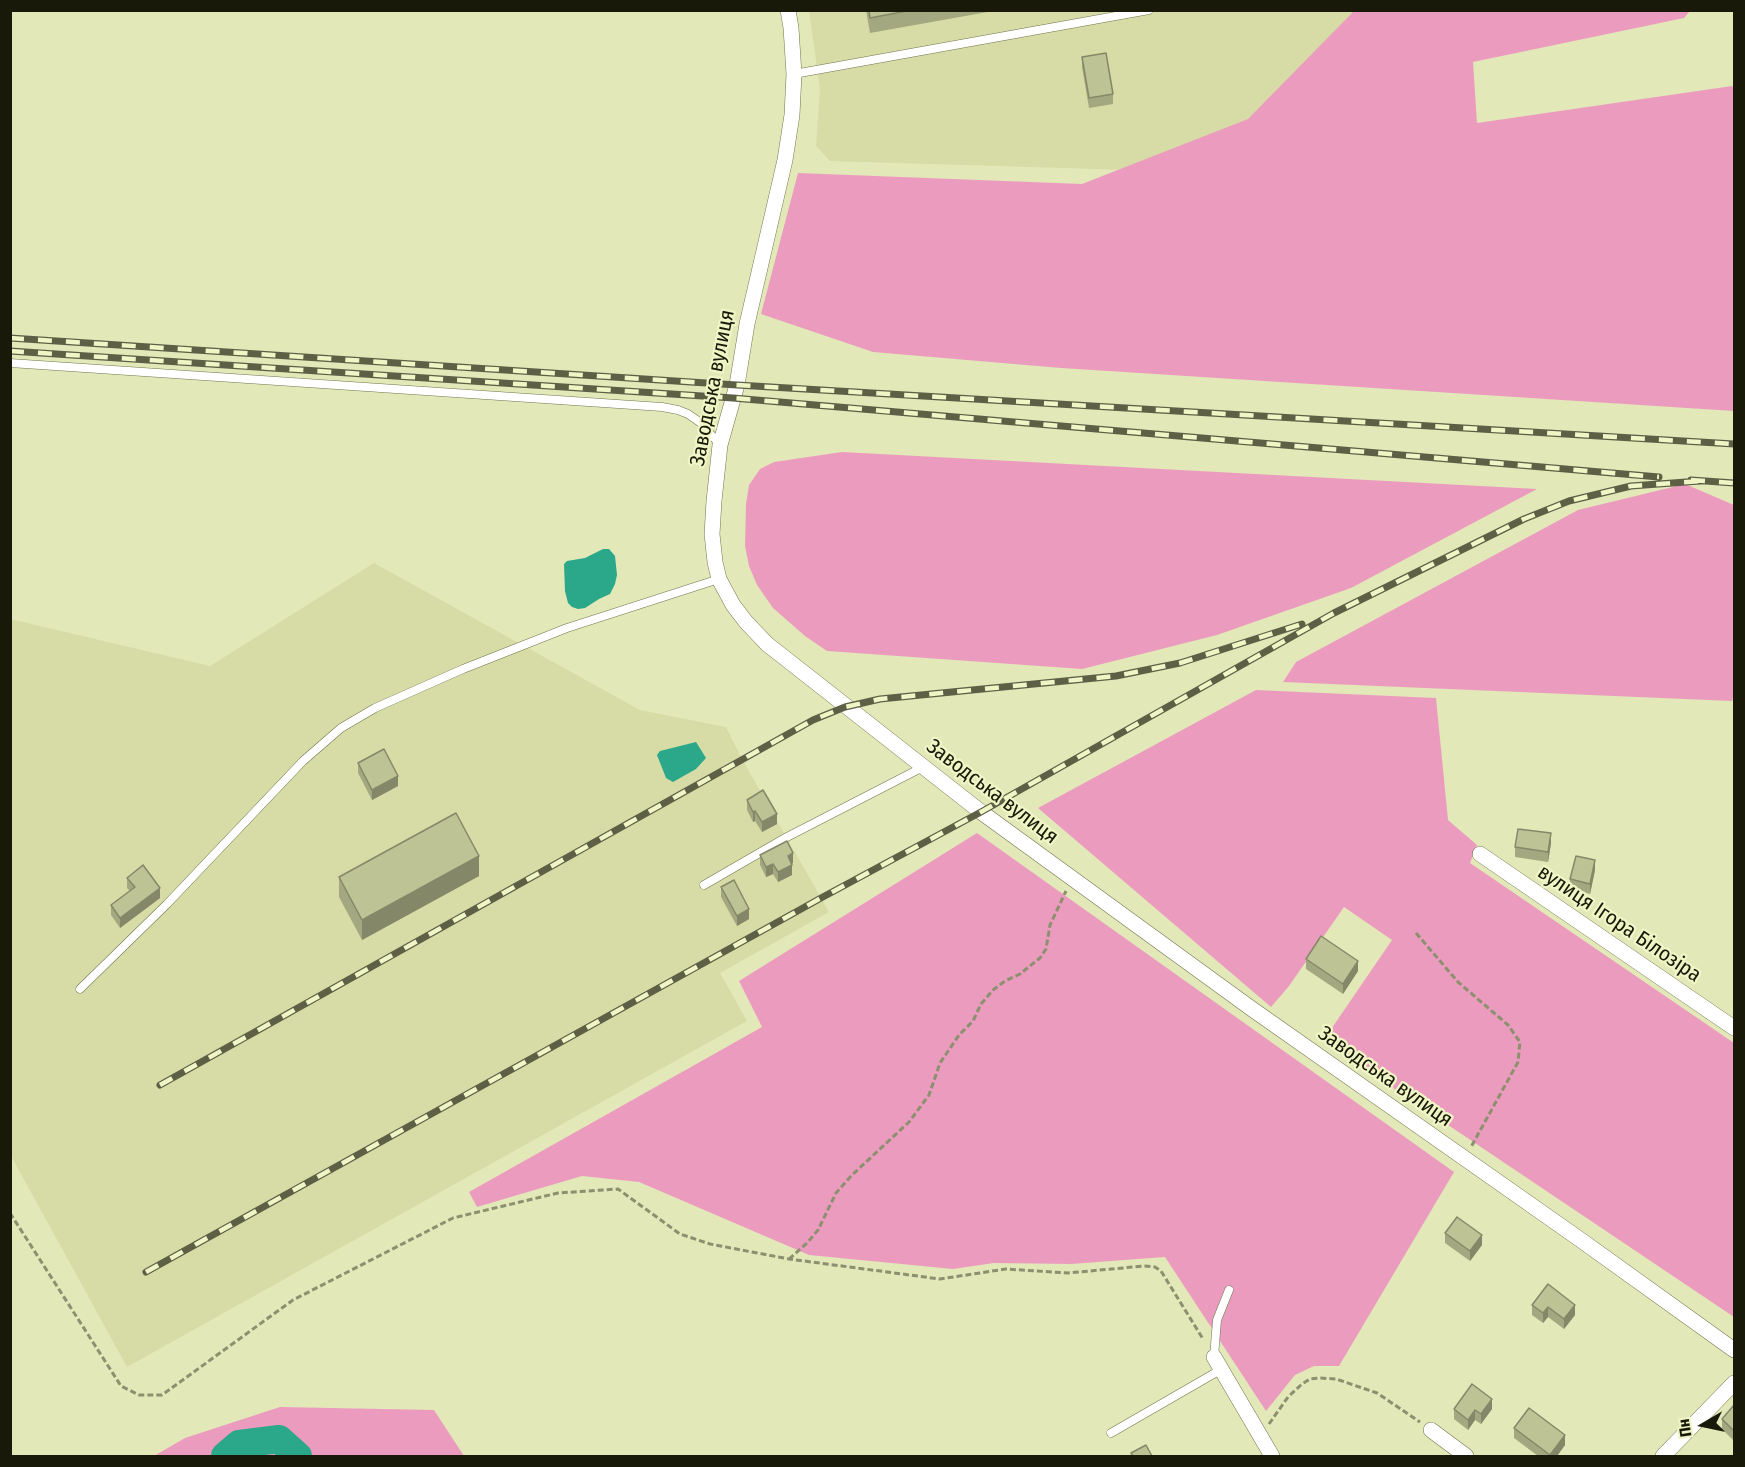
<!DOCTYPE html>
<html>
<head>
<meta charset="utf-8">
<style>
	body { margin:0 }
	#map { position:relative; width:1745px; height:1467px; overflow:hidden; background:#e3e8b9; font-family:"Fira Sans Condensed",sans-serif }
	canvas { display:block }
	.frame { position:absolute; inset:0; border:12px solid #181908; pointer-events:none }
	.north { position:absolute; left:1673px; top:1395px; width:60px; height:60px; -webkit-text-stroke:4px #f0f5c6; paint-order:stroke; rotate:261deg; font-size:16px; font-weight:700; line-height:24px; text-align:center; color:#181908 }
	.north::after { content:''; display:block; margin:auto; width:21px; height:27px; background:#181908; clip-path:polygon(50% 0,100% 100%,50% 72%,0 100%) }
</style>
</head>
<body>
<div id="map">
<canvas width="1745" height="1467"></canvas>
<div class="frame"></div>
<div class="north">Пн</div>
</div>
<script>
const c = document.querySelector('canvas').getContext('2d');
c.lineJoin = 'round';
function fill(path, color) {
  c.fillStyle = color;
  c.fill(path, 'evenodd');
}
function shape(rows) {
  const path = new Path2D();
  for (const r of rows) {
    path.moveTo(r[0], r[1]);
    for (let i = 2; i < r.length; i += 2) path.lineTo(r[i], r[i + 1]);
  }
  return path;
}
function stroke(path, color, width, dash) {
  c.strokeStyle = color;
  c.lineWidth = width;
  c.lineCap = dash ? 'butt' : 'round';
  c.setLineDash(dash || []);
  c.stroke(path);
}
function label(font, color, halo, rows, align = 'center') {
  c.font = font + ' "Fira Sans Condensed",sans-serif';
  c.lineWidth = 4.5;
  c.setLineDash([]);
  c.textBaseline = 'middle';
  c.strokeStyle = halo;
  c.fillStyle = color;
  for (const [text, x, y, turn = 0] of rows) {
    c.save();
    c.translate(x, y);
    c.rotate((+turn || 0) * Math.PI / 180);
    c.textAlign = isNaN(turn) ? turn : align;
    if (halo) c.strokeText(text, 0, 0);
    c.fillText(text, 0, 0);
    c.restore();
  }
}
fill(shape([
	[809,11,1455,11,1461,180,830,161,816,146,820,89],
	[374,563,640,710,726,727,742,759,829,912,720,973,747,1021,127,1367,11,1156,10,619,210,666]
]), '#d7dca6');
fill(shape([
	[1352,11,1690,11,1684,18,1473,62,1477,123,1732,86,1734,89,1734,411,1061,368,873,352,761,314,798,173,1082,184,1248,119,1352,13],
	[842,452,1537,489,1351,588,1217,635,1082,669,827,651,805,636,773,608,757,585,749,566,745,546,746,504,749,485,760,469,774,462],
	[1685,484,1734,505,1734,694,1732,701,1283,682,1296,662,1578,510],
	[1256,690,1436,698,1448,820,1477,845,1470,863,1734,1043,1734,1317,1323,1041,1392,940,1344,907,1289,986,1271,1007,1038,808],
	[977,833,1454,1172,1339,1366,1314,1366,1295,1375,1266,1411,1165,1257,1071,1264,994,1263,953,1269,809,1255,639,1182,582,1176,477,1207,469,1192,762,1027,739,981],
	[280,1407,434,1410,464,1456,154,1456,185,1438]
]), '#eb9cbe');
fill(shape([
	[603,549,609,549,615,556,617,575,615,584,610,594,599,599,585,608,578,609,572,607,568,603,565,591,564,564,567,561,585,558],
	[696,742,706,758,696,769,673,782,666,778,657,755,660,751]
]), '#2ba789');
stroke(shape([
	[225,1456,239,1444,279,1439,298,1456]
]), '#2ba789', 28);
const lane = shape([
	[794,74,1149,10],
	[10,363,662,407,678,410,688,414,701,423,720,445],
	[704,885,787,837,923,767],
	[80,989,167,904,303,761,341,728,375,708,463,669,567,628,719,579],
	[1214,1357,1217,1320,1229,1290],
	[1111,1433,1222,1369]
]);
const street = shape([
	[788,10,791,28,794,74,792,115,785,160,747,324,737,385,720,445,714,501,712,534,715,562,719,579,733,605,746,622,767,644,981,812,1252,1009,1578,1238,1734,1350],
	[1480,854,1734,1028],
	[1214,1357,1272,1456],
	[1431,1430,1466,1456],
	[1663,1456,1734,1383]
]);
stroke(lane, '#71754b', 9);
stroke(street, '#71754b', 16);
stroke(shape([
	[1416,933,1458,982,1508,1025,1520,1042,1518,1062,1471,1147],
	[10,1213,121,1386,139,1395,162,1395,293,1300,453,1218,558,1193,618,1189,680,1234,710,1244,789,1259,940,1279,1006,1269,1068,1273,1144,1266,1155,1267,1161,1271,1203,1339],
	[789,1259,807,1243,818,1230,836,1193,852,1175,909,1122,929,1095,940,1063,959,1035,973,1021,981,1004,993,990,1005,981,1020,974,1040,958,1046,949,1050,925,1066,891],
	[1269,1424,1288,1397,1302,1384,1310,1379,1319,1378,1336,1379,1377,1393,1420,1422]
]), '#8c906e', 3, [6, 3]);
stroke(lane, '#fff', 8);
stroke(street, '#fff', 15);
const rail = shape([
	[10,338,737,385,1734,444],
	[10,351,733,398,1659,477],
	[1691,480,1734,483],
	[160,1085,813,720,845,707,880,699,1116,676,1180,663,1302,624],
	[146,1272,821,898,981,812,1334,613,1524,519,1569,501,1631,486,1700,481]
]);
stroke(rail, '#5e6045', 7);
stroke(rail, '#f0f5c6', 4.5, [14]);
fill(shape([
	[866,10,999,10,870,33],
	[1082,57,1113,94,1113,104,1089,108,1082,67],
	[358,763,398,786,372,800,358,773],
	[747,800,777,824,762,832,755,821,753,822,747,810],
	[1551,843,1548,862,1515,857,1515,847],
	[760,855,793,863,792,864,792,875,778,882,773,874,766,877,760,865],
	[1595,870,1590,894,1570,889,1570,879],
	[479,876,362,940,339,897,339,877],
	[127,878,160,898,120,928,111,915,111,905,130,891,127,888],
	[721,887,749,919,737,926,721,897],
	[1306,959,1358,971,1343,994,1306,969],
	[1445,1233,1482,1245,1470,1261,1445,1243],
	[1548,1284,1575,1315,1564,1329,1548,1317,1543,1323,1532,1315,1532,1305],
	[1734,1405,1734,1441,1722,1429,1722,1419],
	[1454,1409,1492,1409,1481,1424,1475,1420,1468,1430,1454,1419],
	[1514,1428,1565,1445,1557,1456,1538,1456,1514,1438]
]), '#a3a880');
fill(shape([
	[398,776,398,786,372,800,372,790],
	[755,811,755,821,753,822,753,812],
	[777,814,777,824,762,832,762,822],
	[1551,833,1551,843,1548,862,1548,852],
	[793,853,793,863,788,866,788,856],
	[479,856,479,876,362,940,362,920],
	[1595,860,1595,870,1590,894,1590,884],
	[773,864,773,874,766,877,766,867],
	[792,865,792,875,778,882,778,872],
	[160,888,160,898,120,928,120,918],
	[749,909,749,919,737,926,737,916],
	[1358,961,1358,971,1343,994,1343,984],
	[1482,1235,1482,1245,1470,1261,1470,1251],
	[1575,1305,1575,1315,1564,1329,1564,1319],
	[1548,1307,1548,1317,1543,1323,1543,1313],
	[1492,1399,1492,1409,1481,1424,1481,1414],
	[1475,1410,1475,1420,1468,1430,1468,1420],
	[1565,1435,1565,1445,1557,1456,1550,1456]
]), '#858868');
const building = shape([
	[869,10,912,10,870,18,869,10],
	[1106,53,1113,94,1089,98,1082,57,1106,53],
	[384,749,398,776,372,790,358,763,384,749],
	[763,790,777,814,762,822,755,811,753,812,747,800,763,790],
	[456,813,479,856,362,920,339,877,456,813],
	[1518,829,1551,833,1548,852,1515,847,1518,829],
	[787,841,793,853,788,856,792,865,778,872,773,864,766,867,760,855,787,841],
	[1576,856,1595,860,1590,884,1570,879,1576,856],
	[143,865,160,888,120,918,111,905,135,887,127,878,143,865],
	[734,880,749,909,737,916,721,887,734,880],
	[1321,936,1358,961,1343,984,1306,959,1321,936],
	[1457,1217,1482,1235,1470,1251,1445,1233,1457,1217],
	[1548,1284,1575,1305,1564,1319,1548,1307,1543,1313,1532,1305,1548,1284],
	[1472,1384,1492,1399,1481,1414,1475,1410,1468,1420,1454,1409,1472,1384],
	[1734,1405,1734,1431,1722,1419,1734,1405],
	[1529,1408,1565,1435,1550,1455,1514,1428,1529,1408],
	[1146,1445,1152,1456,1133,1456,1131,1453,1146,1445]
]);
fill(building, '#bec395');
stroke(building, '#858868', 1.5);
label('21px', '#181908', '#f0f5c6', [
	["Заводська вулиця",713,388,-79],
	["Заводська вулиця",992,792,37],
	["вулиця Ігора Білозіра",1619,924,34],
	["Заводська вулиця",1385,1077,35]
]);
</script>
</body>
</html>
